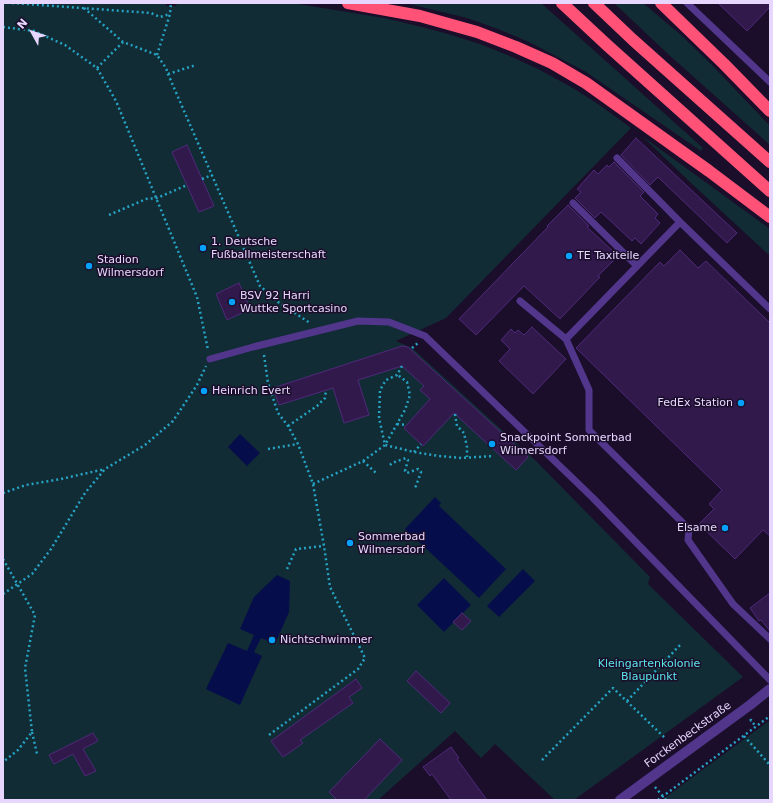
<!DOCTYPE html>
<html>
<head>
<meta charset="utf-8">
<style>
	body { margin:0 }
	#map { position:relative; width:773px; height:803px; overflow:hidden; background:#1b0e2a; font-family:"DejaVu Sans",sans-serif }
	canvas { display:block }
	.frame { position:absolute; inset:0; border:4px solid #e7d7ff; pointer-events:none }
	.north { position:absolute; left:12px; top:12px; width:40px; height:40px; -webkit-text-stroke:3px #1b0e2a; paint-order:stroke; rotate:310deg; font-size:11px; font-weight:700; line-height:16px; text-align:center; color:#e7d7ff }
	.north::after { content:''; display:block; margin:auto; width:14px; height:18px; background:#e7d7ff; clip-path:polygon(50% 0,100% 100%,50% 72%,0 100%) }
</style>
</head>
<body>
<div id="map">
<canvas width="773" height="803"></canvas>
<div class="frame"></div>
<div class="north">N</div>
</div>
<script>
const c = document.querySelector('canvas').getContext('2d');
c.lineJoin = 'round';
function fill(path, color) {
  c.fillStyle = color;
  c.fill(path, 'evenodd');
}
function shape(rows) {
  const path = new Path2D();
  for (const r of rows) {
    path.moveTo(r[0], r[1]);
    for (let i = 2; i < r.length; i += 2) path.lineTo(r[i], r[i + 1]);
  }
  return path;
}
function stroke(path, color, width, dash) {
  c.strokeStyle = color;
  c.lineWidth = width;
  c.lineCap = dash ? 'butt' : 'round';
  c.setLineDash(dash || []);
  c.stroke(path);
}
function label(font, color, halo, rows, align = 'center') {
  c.font = font + ' "DejaVu Sans",sans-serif';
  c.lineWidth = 3;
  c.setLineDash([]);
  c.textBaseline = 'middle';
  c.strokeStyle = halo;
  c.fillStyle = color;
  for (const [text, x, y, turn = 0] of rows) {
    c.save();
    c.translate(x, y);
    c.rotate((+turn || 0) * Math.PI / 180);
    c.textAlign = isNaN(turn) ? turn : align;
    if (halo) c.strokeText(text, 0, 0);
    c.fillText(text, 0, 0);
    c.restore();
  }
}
fill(shape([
	[3,3,166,3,166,6,176,6,177,3,292,3,384,18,422,27,448,34,480,44,510,56,540,70,573,88,598,104,631,128,446,318,396,341,412,348,537,462,650,577,648,584,743,677,574,800,555,800,495,744,481,758,455,731,378,800,3,800],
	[405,3,541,3,703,148,701,151,586,72,529,42,498,29,467,18],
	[614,3,643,3,681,35,711,64,770,126,770,145,668,54],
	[642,136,770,229,770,256,691,183],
	[770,720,770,800,662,800,701,771]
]), '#112c34');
fill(shape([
	[240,434,260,453,247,466,228,447],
	[435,497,441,503,439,506,506,569,479,598,405,529],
	[523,569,535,581,499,617,487,606],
	[277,575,290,581,289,612,275,644,261,638,254,652,262,656,240,705,206,689,228,643,247,651,254,635,240,629,254,597],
	[444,578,471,605,444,632,417,605]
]), '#060d4b');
const building = shape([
	[718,3,770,3,770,7,747,31,718,3],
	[636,138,737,233,727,243,658,177,650,185,621,155,636,138],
	[187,145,214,206,199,212,172,152,187,145],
	[614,162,644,192,640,196,658,214,655,218,660,223,641,244,635,238,632,241,601,212,595,218,575,198,581,192,577,189,594,170,598,174,607,165,609,167,614,162],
	[568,205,589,226,587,227,617,255,615,257,616,258,598,276,600,277,560,319,524,286,476,335,459,319,548,227,547,226,568,205],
	[680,250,698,268,706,261,770,323,770,536,763,530,735,559,699,524,714,509,709,504,722,490,576,348,660,262,664,266,680,250],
	[239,283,250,309,227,320,216,294,239,283],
	[532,327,566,359,533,394,499,361,510,349,501,340,511,329,515,333,518,330,524,335,532,327],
	[402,346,408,347,528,457,516,470,454,413,423,446,404,428,430,399,420,390,424,386,402,366,358,380,369,415,344,423,333,388,279,405,273,388,402,346],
	[770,593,770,631,761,620,759,621,750,608,770,593],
	[462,613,471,621,462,630,453,622,462,613],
	[416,671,450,703,441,713,407,681,416,671],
	[356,679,362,688,349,697,353,703,300,740,303,743,283,757,271,741,356,679],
	[93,733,98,741,83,749,96,771,85,776,73,754,54,764,49,755,93,733],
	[380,739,402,760,364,800,337,800,329,792,380,739],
	[451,747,459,758,457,759,487,800,451,800,432,774,430,776,423,767,451,747]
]);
fill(building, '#31194c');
stroke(building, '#4f297a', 1);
stroke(shape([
	[12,3,151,13,160,17,170,14],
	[84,8,123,42,157,55,166,68,168,74,260,286,278,302,310,323],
	[3,27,34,31,65,45,97,68,116,101,197,297,208,350],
	[157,55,170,14,171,3],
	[97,68,123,42],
	[168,74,196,65],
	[202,179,212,175],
	[109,215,146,199,157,198,187,185],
	[412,348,418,343],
	[264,355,268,383,278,413,288,426,298,444,313,484,324,546,330,587,365,658,358,669,269,735],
	[402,366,397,375,386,380,380,390,379,418,385,445,414,452,439,456,462,458,493,456],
	[455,414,457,426,464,433,467,447,467,457],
	[397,424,406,425],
	[288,426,317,406,325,398,326,390],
	[268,449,298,444],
	[414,452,421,444],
	[363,461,376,473],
	[390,465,392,463,406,458,408,460,405,471,407,473,418,469,421,472,416,486,414,488],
	[313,484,363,461,385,445,405,410,410,395,407,382,398,375],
	[3,493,26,485,61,479,105,469],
	[3,559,35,615,29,647,25,668,32,732,18,750,3,762],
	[287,569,296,549,324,546],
	[3,594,32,574,51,549,85,493,105,469,145,445,173,421,197,385,206,366],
	[627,701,680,645],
	[750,721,751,720,756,727],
	[32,732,37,754],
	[744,736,770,765],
	[542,760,613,688,665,738],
	[655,787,666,800],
	[658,800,770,716]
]), '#26a3c4', 2.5, [2, 3]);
stroke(shape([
	[687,3,770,82],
	[617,158,680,222,770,309],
	[573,203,637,266],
	[680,222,566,339,589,390,589,430,689,529,688,540,733,604,770,639],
	[520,301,566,339],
	[210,359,253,347,358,321,389,322,425,336,593,498,770,680]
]), '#51368c', 7);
stroke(shape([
	[620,800,750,705,770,689]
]), '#51368c', 10);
stroke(shape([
	[348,3,420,16,477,32,516,47,552,63,586,83,709,171,770,217],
	[562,3,607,45,770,191],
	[594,3,633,40,770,162],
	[661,3,724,64,770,111]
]), '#ff5276', 12);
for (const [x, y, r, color] of [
	[203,248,4,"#03a2ff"],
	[569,256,4,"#03a2ff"],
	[89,266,4,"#03a2ff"],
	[232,302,4,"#03a2ff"],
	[204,391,4,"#03a2ff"],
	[741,403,4,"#03a2ff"],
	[492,444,4,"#03a2ff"],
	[725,528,4,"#03a2ff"],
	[350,543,4,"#03a2ff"],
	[272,640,4,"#03a2ff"]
]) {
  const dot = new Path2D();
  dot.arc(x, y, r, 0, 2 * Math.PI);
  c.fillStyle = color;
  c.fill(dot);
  stroke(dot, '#1b0e2a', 1.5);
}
label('11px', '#e7d7ff', '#1b0e2a', [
	["1. Deutsche",211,242],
	["Fußballmeisterschaft",211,255],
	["TE Taxiteile",577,256],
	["Stadion",97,260],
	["Wilmersdorf",97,273],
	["BSV 92 Harri",240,296],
	["Wuttke Sportcasino",240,309],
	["Heinrich Evert",212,391],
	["FedEx Station",733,403,"right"],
	["Snackpoint Sommerbad",500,438],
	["Wilmersdorf",500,451],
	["Elsame",717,528,"right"],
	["Sommerbad",358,537],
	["Wilmersdorf",358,550],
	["Nichtschwimmer",280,640]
], 'left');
label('11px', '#59e6e9', '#1b0e2a', [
	["Kleingartenkolonie",649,664],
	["Blaupunkt",649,677]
]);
label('11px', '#e7d7ff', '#1b0e2a', [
	["Forckenbeckstraße",688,735,-36]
]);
</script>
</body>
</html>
